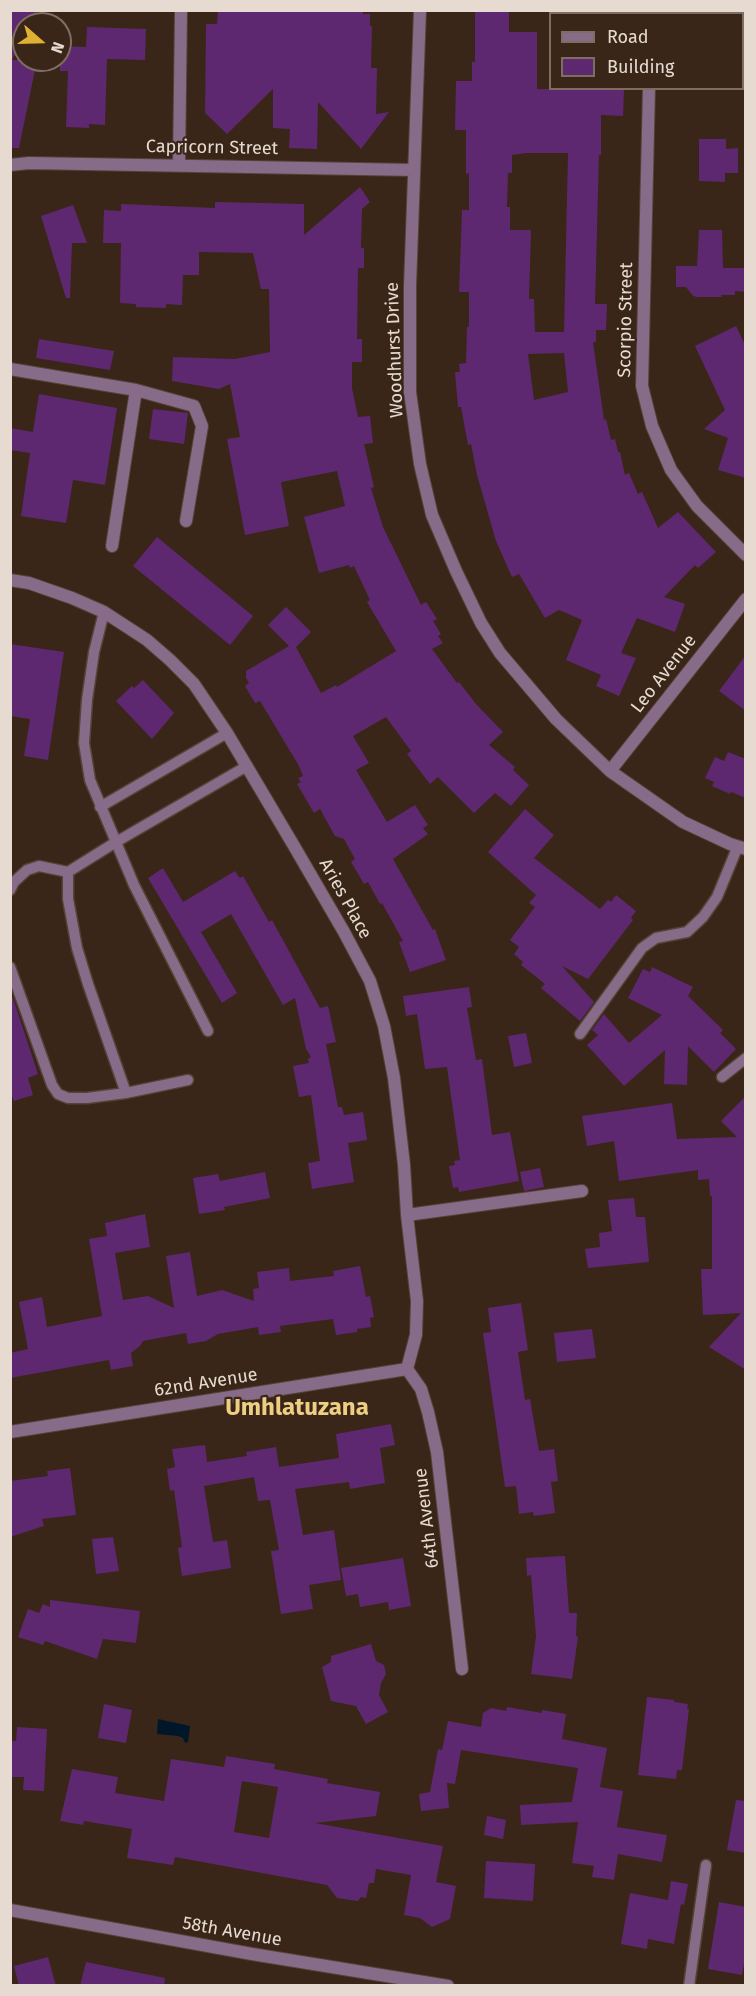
<!DOCTYPE html>
<html>
<head>
<meta charset="utf-8">
<style>
	body { margin:0 }
	#map { position:relative; width:756px; height:1996px; overflow:hidden; background:#392618; font-family:"Fira Sans",sans-serif }
	canvas { display:block }
	.frame { position:absolute; inset:0; border:12px solid #e6dad1; pointer-events:none }
	.legend { position:absolute; left:549px; top:12px; width:195px; height:78px; box-sizing:border-box; background:#392618; border:2px solid #7e6e62; margin:0; padding:8px 10px; list-style:none; font-size:18px; color:#e6dad1 }
	.legend li { display:flex; align-items:center; gap:12px; height:30px }
	.legend b { width:30px; border:2px solid #7e6e62 }
	.north { position:absolute; left:12px; top:12px; width:60px; height:60px; box-sizing:border-box; background:#392618; border:2px solid #7e6e62; border-radius:50%; rotate:110deg; font-size:16px; font-weight:700; line-height:24px; text-align:center; color:#e6dad1 }
	.north::after { content:''; display:block; margin:auto; width:21px; height:27px; background:#deb133; clip-path:polygon(50% 0,100% 100%,50% 72%,0 100%) }
</style>
</head>
<body>
<div id="map">
<canvas width="756" height="1996"></canvas>
<div class="frame"></div>
<ul class="legend">
<li><b style="height:8px;background:#886b88"></b>Road</li>
<li><b style="height:16px;background:#5d286f"></b>Building</li>
</ul>
<div class="north">N</div>
</div>
<script>
const c = document.querySelector('canvas').getContext('2d');
c.lineJoin = 'round';
function fill(path, color) {
  c.fillStyle = color;
  c.fill(path, 'evenodd');
}
function shape(rows) {
  const path = new Path2D();
  for (const r of rows) {
    path.moveTo(r[0], r[1]);
    for (let i = 2; i < r.length; i += 2) path.lineTo(r[i], r[i + 1]);
  }
  return path;
}
function stroke(path, color, width, dash) {
  c.strokeStyle = color;
  c.lineWidth = width;
  c.lineCap = dash ? 'butt' : 'round';
  c.setLineDash(dash || []);
  c.stroke(path);
}
function label(font, color, halo, rows, align = 'center') {
  c.font = font + ' "Fira Sans",sans-serif';
  c.lineWidth = 4.5;
  c.setLineDash([]);
  c.textBaseline = 'middle';
  c.strokeStyle = halo;
  c.fillStyle = color;
  for (const [text, x, y, turn = 0] of rows) {
    c.save();
    c.translate(x, y);
    c.rotate((+turn || 0) * Math.PI / 180);
    c.textAlign = isNaN(turn) ? turn : align;
    if (halo) c.strokeText(text, 0, 0);
    c.fillText(text, 0, 0);
    c.restore();
  }
}
fill(shape([
	[158,1719,190,1726,188,1742,185,1743,183,1738,178,1736,157,1734]
]), '#00172a');
fill(shape([
	[10,10,39,10,31,24,24,24,24,38,12,60,37,60,19,148,10,148],
	[218,10,363,10,363,14,370,14,370,26,372,26,371,68,377,68,376,114,389,112,361,149,318,102,317,149,289,148,290,129,273,128,273,89,227,134,205,113,206,24,217,24],
	[475,10,509,10,509,32,537,32,537,89,624,90,623,116,601,115,601,155,599,155,595,304,607,304,606,330,596,330,596,342,593,342,604,420,606,419,611,440,615,439,618,452,620,452,625,475,629,473,638,494,642,492,658,528,678,512,716,552,698,568,695,565,664,597,685,604,675,632,637,618,621,653,636,658,619,696,596,686,601,675,566,660,582,620,559,610,545,618,519,574,512,577,496,541,477,475,471,444,468,445,461,407,458,407,455,372,460,372,459,364,466,363,467,327,469,327,469,292,459,292,462,210,469,210,469,173,466,174,466,130,455,130,456,81,472,81,472,62,475,62],
	[526,153,568,153,564,332,535,332,534,299,529,299,531,230,510,230,510,207,507,207,508,173,512,173,512,155],
	[564,353,568,392,534,400,528,354],
	[87,27,146,29,145,60,107,59,105,125,89,124,89,128,66,127,68,71,60,71,60,46,86,47],
	[699,139,726,139,726,149,738,148,738,173,725,173,725,182,699,181],
	[360,187,370,202,362,209,361,248,364,248,364,268,358,268,357,339,362,339,362,362,352,362,352,388,358,417,370,416,373,443,364,444,374,487,371,488,383,527,421,605,426,602,437,619,433,621,441,634,438,636,443,643,432,649,457,683,459,682,476,704,503,732,489,745,515,767,513,770,529,785,511,806,495,793,474,813,438,777,430,784,407,754,411,751,386,717,353,736,369,763,356,770,387,822,415,805,428,825,423,828,428,834,393,859,433,930,435,929,446,960,410,972,399,942,403,941,382,903,380,904,368,882,364,884,351,862,355,859,344,839,335,836,320,809,314,813,297,784,301,782,298,778,303,776,299,766,260,701,255,703,245,686,249,683,246,678,246,671,289,646,268,625,286,607,311,632,296,647,321,693,336,685,337,687,396,651,367,602,370,600,354,566,350,568,349,565,319,573,304,517,345,506,337,471,281,482,289,526,245,535,227,439,240,437,230,384,219,389,172,381,173,357,235,359,270,352,269,289,261,289,253,253,199,252,199,275,183,275,182,305,166,304,166,308,136,307,136,304,120,303,121,243,103,243,104,210,121,211,121,204,215,208,215,202,304,204,304,235],
	[73,205,87,243,72,243,70,298,66,298,41,216],
	[699,230,722,230,723,268,746,268,746,292,735,291,735,295,721,295,722,297,698,297,693,296,686,287,676,287,676,266,697,266],
	[736,326,746,347,746,478,718,470,728,438,704,429,725,410,695,346],
	[39,339,114,351,110,370,36,358],
	[39,394,117,408,105,485,73,480,66,523,21,516,30,453,10,450,10,428,33,432],
	[153,409,188,413,184,444,149,439],
	[157,537,253,616,230,645,133,566],
	[10,644,64,652,48,760,24,756,30,719,10,716],
	[746,655,746,711,719,691],
	[143,680,174,713,152,739,116,701,132,686,134,688],
	[728,752,746,759,746,798,731,792,730,794,712,786,714,782,705,778,715,757,724,761],
	[525,809,554,835,534,858,600,909,608,900,611,902,616,895,636,911,631,918,633,920,588,979,562,966,594,1002,580,1021,541,988,545,984,521,965,523,962,514,954,519,947,510,940,535,907,529,903,536,895,488,852],
	[163,868,183,902,235,871,240,878,243,876,269,922,272,920,320,1008,328,1006,336,1042,326,1044,338,1107,342,1107,344,1115,363,1112,367,1140,348,1143,354,1182,312,1189,308,1163,320,1161,311,1095,299,1097,293,1066,309,1063,308,1059,311,1057,306,1049,295,998,283,1005,231,914,201,932,237,993,222,1003,148,878],
	[652,967,693,987,688,996,723,1030,720,1033,736,1049,714,1072,688,1046,687,1085,664,1084,665,1050,624,1086,587,1045,598,1035,592,1030,604,1014,629,1043,662,1015,628,998,643,969,650,972],
	[469,987,472,1007,467,1008,476,1060,482,1059,492,1135,510,1132,519,1181,459,1192,458,1187,453,1188,449,1166,455,1165,454,1161,460,1160,447,1067,425,1069,417,1014,406,1016,403,996],
	[13,998,38,1074,28,1078,33,1095,14,1101,10,1091,10,999],
	[526,1033,532,1063,514,1067,508,1036],
	[746,1096,746,1370,709,1347,741,1313,703,1315,701,1269,712,1269,712,1196,710,1196,709,1179,698,1180,698,1170,619,1181,614,1141,587,1146,582,1116,672,1103,677,1139,737,1137,721,1121],
	[540,1168,544,1187,524,1191,520,1172],
	[265,1172,270,1198,224,1207,225,1210,199,1214,193,1178,218,1174,220,1181],
	[634,1198,636,1217,645,1217,649,1262,588,1268,585,1249,600,1247,599,1233,612,1231,608,1200],
	[145,1214,150,1247,115,1253,123,1300,148,1296,174,1308,166,1256,190,1252,197,1296,222,1290,254,1301,253,1289,259,1288,257,1272,289,1268,290,1281,334,1276,333,1271,360,1266,366,1297,370,1296,374,1317,370,1318,371,1327,357,1329,357,1332,336,1335,333,1319,280,1326,281,1332,259,1335,258,1327,218,1334,206,1341,188,1344,186,1333,143,1341,140,1346,131,1353,133,1366,111,1370,109,1360,10,1378,10,1353,28,1349,19,1302,42,1297,47,1327,102,1316,89,1239,107,1236,105,1223],
	[521,1303,528,1350,518,1352,525,1400,530,1399,539,1451,554,1449,558,1481,551,1482,555,1513,534,1516,533,1512,519,1514,516,1486,505,1487,483,1333,491,1332,488,1308],
	[592,1329,596,1358,557,1362,554,1333],
	[391,1424,395,1445,380,1448,385,1483,350,1489,349,1482,295,1489,303,1535,334,1530,341,1580,309,1585,313,1609,281,1614,271,1551,279,1550,270,1500,258,1501,254,1477,204,1486,213,1542,227,1540,231,1568,182,1576,178,1548,182,1547,174,1490,170,1491,167,1469,175,1467,172,1449,205,1445,207,1462,247,1456,246,1452,276,1447,279,1467,339,1458,336,1434],
	[70,1468,76,1515,42,1519,44,1526,10,1537,10,1481,48,1476,47,1471],
	[113,1537,119,1571,96,1574,92,1539],
	[565,1556,569,1613,577,1613,576,1636,578,1637,572,1679,531,1674,536,1636,531,1575,527,1576,526,1558],
	[403,1558,411,1606,389,1610,388,1602,360,1607,358,1594,346,1596,341,1568],
	[50,1600,140,1611,136,1643,103,1639,97,1659,45,1641,43,1645,18,1637,28,1609,39,1613,43,1604,50,1607],
	[371,1644,376,1661,384,1665,386,1674,381,1683,379,1695,388,1712,366,1724,356,1706,331,1701,322,1667,331,1662,331,1656],
	[647,1697,674,1700,674,1702,688,1704,687,1709,689,1709,682,1770,677,1770,676,1779,638,1775],
	[104,1704,132,1710,126,1743,98,1738],
	[507,1707,542,1713,542,1710,566,1714,562,1739,607,1748,600,1787,623,1791,617,1827,667,1835,662,1862,618,1854,614,1880,592,1877,594,1866,572,1863,578,1822,521,1825,520,1805,572,1802,578,1768,461,1750,455,1784,447,1783,449,1808,421,1811,419,1794,430,1792,438,1749,442,1750,448,1721,481,1727,483,1713,491,1708,506,1711],
	[17,1727,47,1729,44,1791,23,1790,24,1777,10,1777,10,1741,16,1741],
	[226,1756,275,1764,274,1769,328,1779,327,1783,380,1792,376,1816,315,1823,443,1846,436,1882,456,1886,450,1919,432,1927,420,1918,404,1915,411,1875,376,1869,374,1883,369,1883,366,1898,361,1897,358,1901,337,1898,327,1885,175,1857,173,1865,127,1858,132,1829,84,1821,83,1825,60,1821,72,1769,118,1777,115,1793,164,1801,171,1759,224,1767],
	[242,1781,278,1787,269,1838,234,1832],
	[736,1800,746,1801,746,1853,727,1850],
	[487,1816,506,1820,503,1839,484,1835],
	[486,1861,535,1864,533,1901,484,1898],
	[671,1881,688,1884,684,1905,681,1904,674,1944,648,1939,647,1949,621,1944,630,1893,668,1900],
	[719,1902,746,1907,746,1952,742,1975,708,1969],
	[48,1957,56,1986,19,1986,14,1966],
	[86,1962,165,1978,164,1986,80,1986]
]), '#5d286f');
const lane = shape([
	[104,612,94,652,87,700,84,743,90,780,134,885,208,1031],
	[100,807,227,733],
	[10,890,14,882,27,870,39,866,68,872,116,842,247,766],
	[10,967,52,1085,58,1094,68,1098,87,1098,126,1093,88,984,77,948,68,899,68,872],
	[580,1034,642,948,656,938,687,932,703,917,717,897,738,846],
	[722,1077,746,1058],
	[126,1093,188,1080],
	[689,1986,706,1865]
]);
const street = shape([
	[420,10,410,286,410,392,420,464,432,515,456,571,481,623,500,653,556,719,610,771,683,822,730,844,746,849],
	[651,14,651,10],
	[649,88,642,386,652,426,671,470,697,506,746,555],
	[10,165,29,163,414,170],
	[179,165,181,10],
	[10,369,136,390,194,406,202,426,186,521],
	[112,546,136,390],
	[10,580,29,583,72,598,104,612,147,640,170,660,194,684,227,733,294,846,344,932,370,981,384,1026,394,1078,404,1165,407,1215,417,1301,416,1335,407,1369],
	[610,771,746,599],
	[407,1215,582,1191],
	[407,1369,421,1389,428,1412,437,1452,462,1669],
	[10,1432,407,1369],
	[10,1910,252,1954,448,1986]
]);
stroke(lane, '#554336', 13);
stroke(street, '#554336', 14);
stroke(lane, '#886b88', 10);
stroke(street, '#886b88', 12);
label('18px', '#e6dad1', '#392618', [
	["Capricorn Street",212,148,1],
	["Scorpio Street",626,320,-89],
	["Woodhurst Drive",395,350,-92],
	["Leo Avenue",664,674,-52],
	["Aries Place",345,899,61],
	["62nd Avenue",206,1383,-9],
	["64th Avenue",427,1518,-97],
	["58th Avenue",232,1932,10]
]);
label('bold 24px', '#edce83', '#392618', [
	["Umhlatuzana",297,1408]
]);
</script>
</body>
</html>
